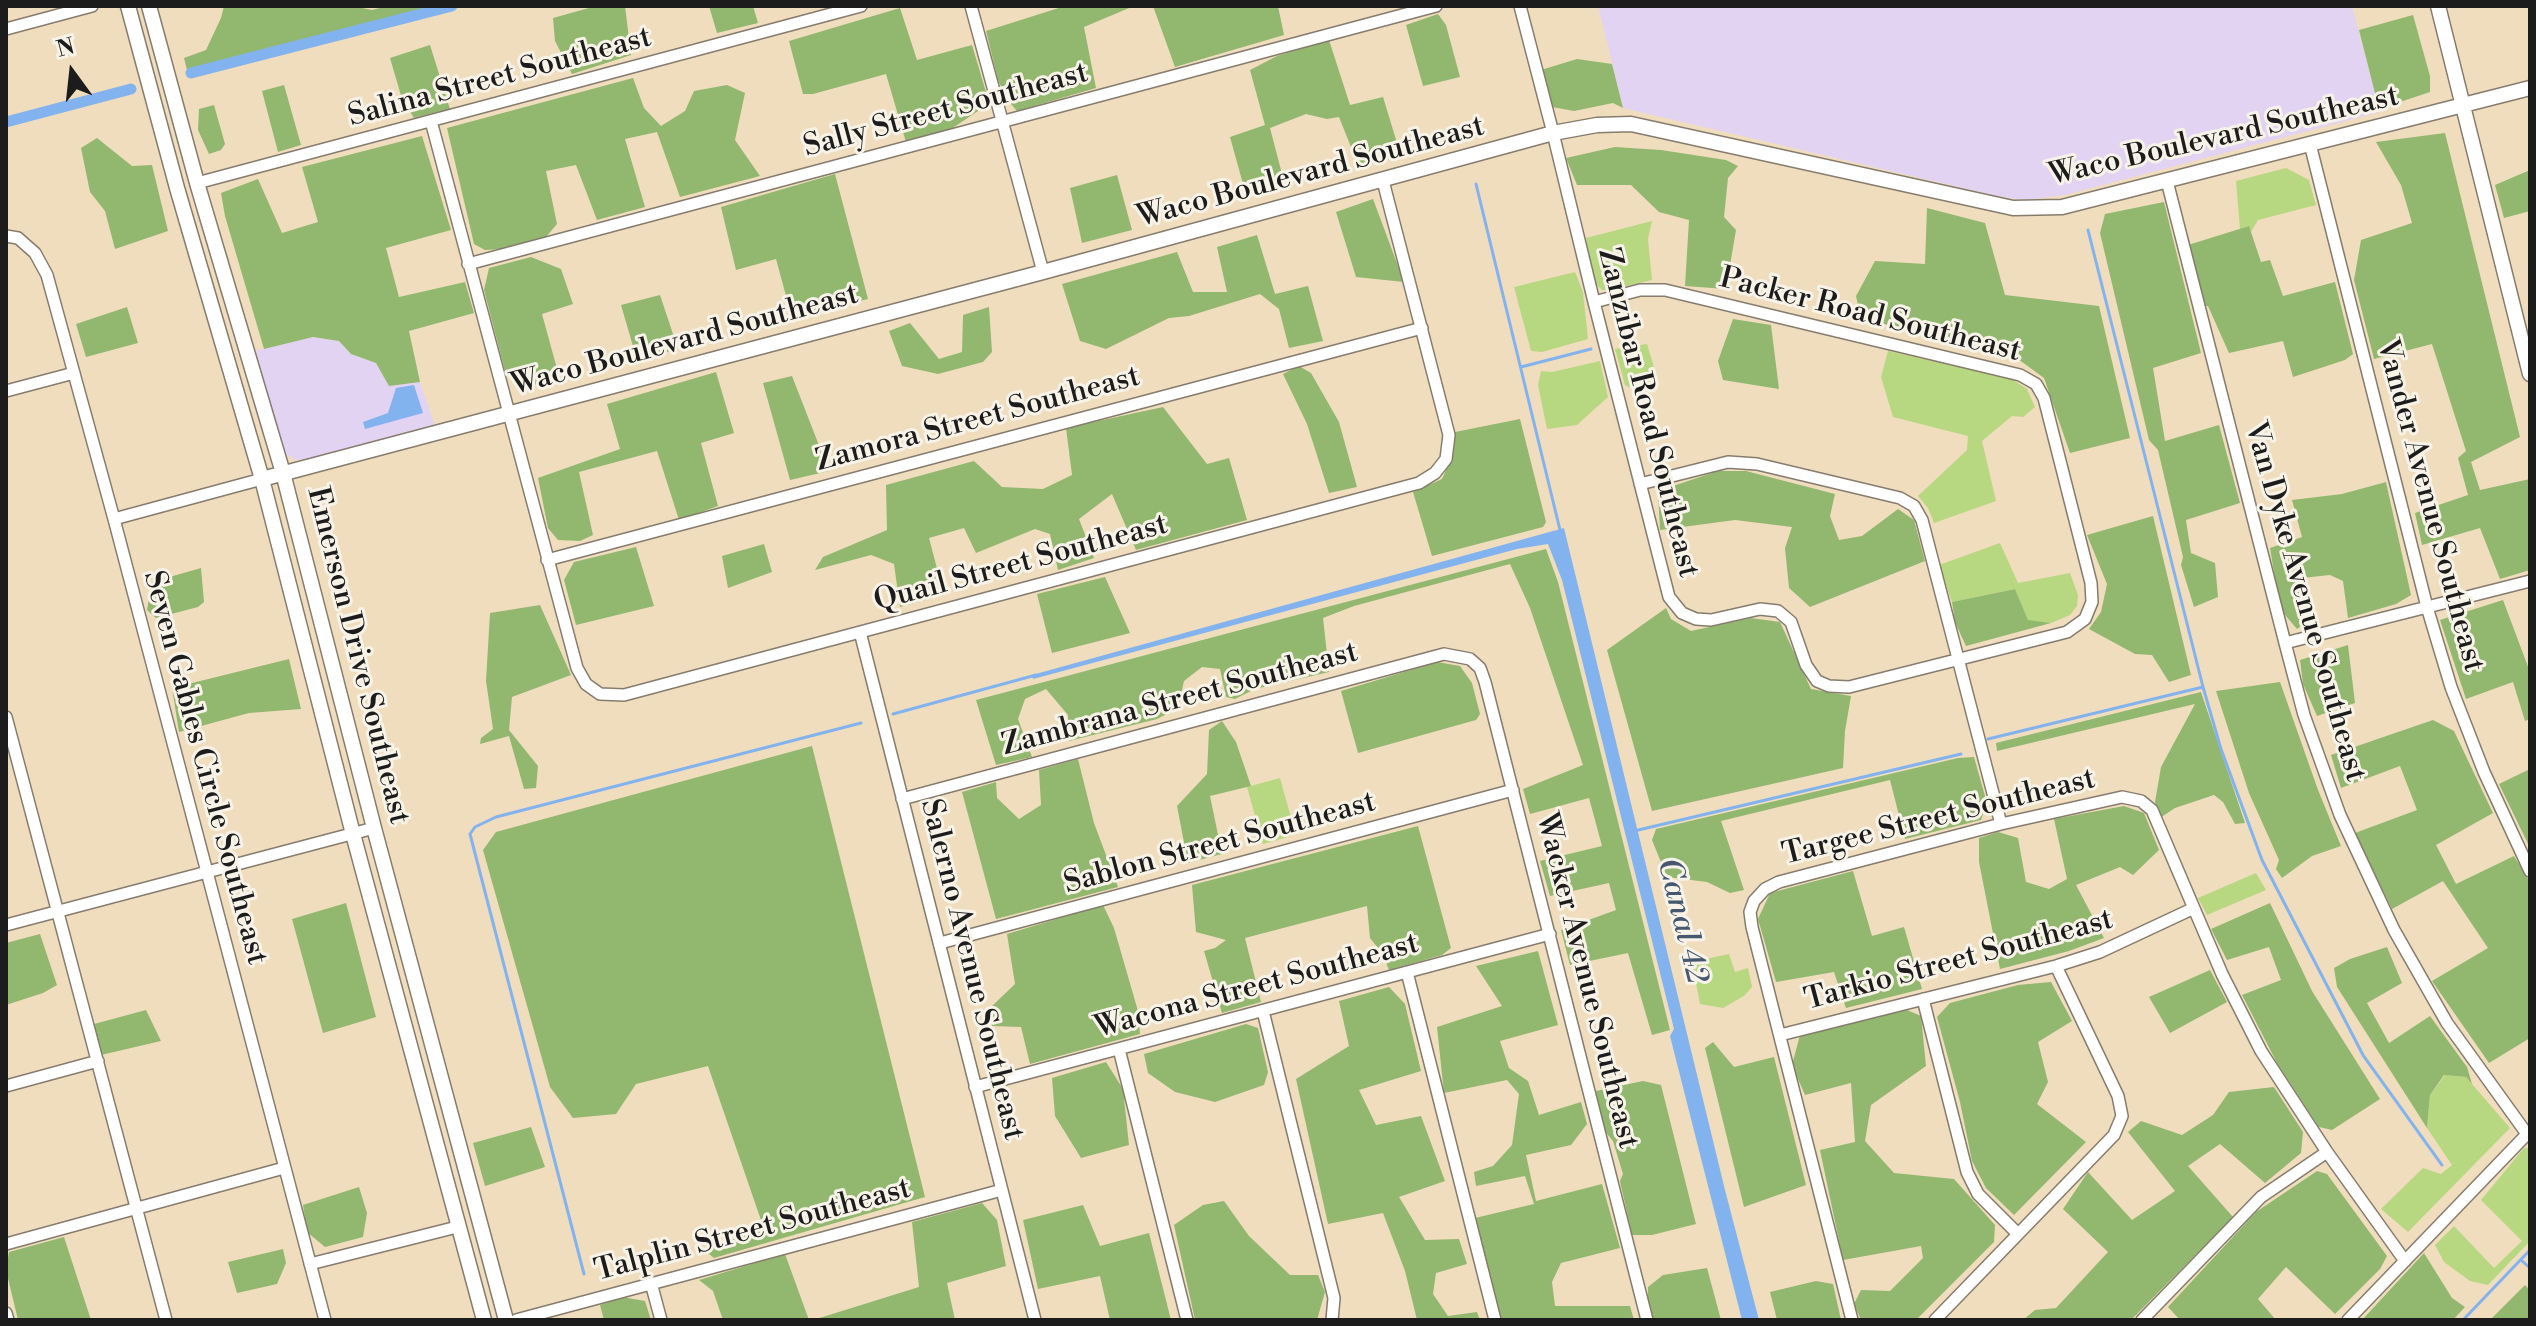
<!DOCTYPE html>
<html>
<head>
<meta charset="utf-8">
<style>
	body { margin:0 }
	#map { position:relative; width:2536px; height:1326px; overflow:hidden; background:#f0ddbe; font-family:"Libre Bodoni",serif }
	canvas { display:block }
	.frame { position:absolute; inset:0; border:8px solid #1c1c1c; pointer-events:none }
	.north { position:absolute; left:32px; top:32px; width:80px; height:80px; -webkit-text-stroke:6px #f7f3e8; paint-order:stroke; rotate:345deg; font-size:22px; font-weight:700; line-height:32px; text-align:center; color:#1c1c1c }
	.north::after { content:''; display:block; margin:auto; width:28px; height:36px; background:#1c1c1c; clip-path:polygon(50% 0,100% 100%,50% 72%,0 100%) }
</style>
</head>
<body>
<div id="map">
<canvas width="2536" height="1326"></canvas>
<div class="frame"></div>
<div class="north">N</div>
</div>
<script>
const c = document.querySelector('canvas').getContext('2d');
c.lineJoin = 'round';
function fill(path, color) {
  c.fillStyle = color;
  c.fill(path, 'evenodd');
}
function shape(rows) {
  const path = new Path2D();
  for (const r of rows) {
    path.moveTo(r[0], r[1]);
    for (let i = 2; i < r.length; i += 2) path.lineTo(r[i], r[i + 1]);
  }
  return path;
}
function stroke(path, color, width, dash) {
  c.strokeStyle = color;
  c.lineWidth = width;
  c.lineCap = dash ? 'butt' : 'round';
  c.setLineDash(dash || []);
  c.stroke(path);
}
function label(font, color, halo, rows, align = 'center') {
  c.font = font + ' "Libre Bodoni",serif';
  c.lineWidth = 6;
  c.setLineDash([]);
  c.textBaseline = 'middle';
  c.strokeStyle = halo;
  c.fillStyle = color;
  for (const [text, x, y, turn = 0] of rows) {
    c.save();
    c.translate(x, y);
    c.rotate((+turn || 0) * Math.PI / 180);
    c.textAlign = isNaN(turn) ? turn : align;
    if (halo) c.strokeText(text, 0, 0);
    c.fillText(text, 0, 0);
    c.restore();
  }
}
fill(shape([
	[1598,6,2352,6,2380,112,2065,195,2025,200,1997,196,1623,108],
	[313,337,339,341,351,354,376,363,389,385,420,382,435,426,325,456,296,460,283,452,254,351]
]), '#e3d3f2');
fill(shape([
	[2286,168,2309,180,2316,205,2258,220,2251,232,2248,226,2240,229,2236,181],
	[1652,221,1648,239,1652,280,1610,290,1602,290,1593,281,1586,238],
	[1575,272,1583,292,1588,339,1542,352,1531,351,1514,287],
	[1647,344,1658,380,1649,389,1633,389,1625,385,1615,349],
	[1888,351,2010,378,2027,389,2035,407,2023,417,2012,416,1982,441,1996,501,1934,523,1928,508,1918,496,1967,450,1968,436,1893,417,1881,377],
	[1600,361,1608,397,1577,425,1547,429,1538,385,1541,371,1552,372],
	[2000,543,2018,583,2070,573,2078,595,2077,606,2070,615,2051,623,2028,621,2015,589,1952,602,1939,565],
	[1280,778,1295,832,1291,836,1263,844,1247,787],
	[2256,873,2266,890,2207,915,2198,898],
	[1729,954,1735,972,1748,968,1752,987,1744,996,1723,1008,1700,1004,1692,962],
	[2445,1075,2466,1077,2510,1128,2408,1232,2381,1209,2423,1168,2441,1174,2452,1165,2427,1128,2430,1095],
	[2524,1148,2530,1148,2530,1241,2488,1285,2470,1281,2444,1262,2435,1245,2454,1226,2494,1268,2522,1241,2481,1200]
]), '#b7d880');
fill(shape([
	[224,6,353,6,372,10,387,6,435,6,187,70,184,58,206,50,221,18],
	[596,6,625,6,631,55,572,74,555,41,553,18],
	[709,6,753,6,758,23,717,33],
	[1065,6,1134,6,1084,27,1096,88,1017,111,1007,99,998,80,986,31],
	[1153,6,1278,6,1284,35,1175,67],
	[900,8,917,60,972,45,986,92,978,111,948,131,906,142,886,74,813,94,803,94,789,41],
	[1438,14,1446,25,1460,77,1423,86,1406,25],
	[2413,15,2430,76,2430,92,2379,109,2359,30],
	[1329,40,1350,105,1383,97,1401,156,1359,167,1339,117,1327,119,1306,114,1270,128,1281,170,1275,189,1256,193,1243,184,1230,137,1265,125,1250,70,1277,56],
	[430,45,450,109,414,118,402,99,390,58],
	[1577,59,1612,64,1623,108,1613,103,1574,111,1552,107,1541,70],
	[633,78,644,108,661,126,685,111,694,91,727,85,745,93,735,140,760,176,680,197,657,132,625,139,645,207,597,220,576,165,546,171,557,224,546,237,504,249,485,250,474,244,447,128],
	[284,85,301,145,278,152,262,91],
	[214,105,225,144,221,150,209,154,198,130,199,109],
	[2445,133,2520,437,2471,462,2480,490,2530,479,2530,570,2500,579,2480,528,2422,545,2415,513,2468,495,2458,458,2466,451,2432,344,2374,359,2354,280,2361,240,2412,223,2401,185,2376,142],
	[422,136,451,230,386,248,399,297,465,282,474,313,409,331,420,382,389,386,376,363,351,354,339,341,313,337,264,349,225,216,221,193,258,179,282,233,318,222,302,167],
	[97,138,132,166,152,165,168,231,115,249,105,211,90,192,81,148],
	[1615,147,1661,150,1726,160,1738,166,1728,178,1724,217,1736,230,1726,289,1685,286,1689,220,1659,212,1631,185,1577,185,1566,158],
	[2530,170,2530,211,2504,218,2495,185],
	[835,174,868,299,792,318,776,259,736,270,721,207],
	[1117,175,1132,230,1082,243,1070,188],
	[1373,199,1404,282,1356,277,1336,212],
	[2164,202,2201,353,2153,368,2165,441,2219,425,2240,503,2186,520,2191,553,2215,563,2218,597,2194,607,2181,565,2183,557,2158,450,2149,440,2100,233,2105,214],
	[1927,208,1985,223,2005,295,2099,306,2130,438,2070,453,2044,378,2007,351,1861,319,1856,296,1875,261,1925,264],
	[2249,226,2261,262,2270,260,2283,296,2335,282,2353,354,2345,360,2293,377,2283,341,2229,353,2208,306,2202,306,2188,245],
	[1257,235,1275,294,1308,286,1323,341,1289,348,1279,309,1260,294,1189,316,1169,318,1106,349,1080,341,1062,284,1177,252,1193,292,1227,292,1217,247],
	[531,257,561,269,573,304,542,314,559,376,519,390,505,371,484,290,489,268],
	[660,295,678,349,637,360,621,305],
	[127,307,138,343,86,357,76,324],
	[989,307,992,352,983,362,938,374,902,366,889,331,910,323,939,359,962,352,963,315],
	[1733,319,1771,325,1779,389,1723,380,1718,361],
	[1299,366,1311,373,1339,422,1357,487,1329,493,1307,424,1283,374],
	[716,372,734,433,701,443,718,506,679,520,657,451,579,472,593,535,580,541,558,540,548,528,538,478,620,449,607,404],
	[792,376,829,471,790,480,763,383],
	[1163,407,1207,464,1229,458,1247,520,1136,550,1112,494,1079,519,1094,558,1058,570,1050,534,1035,529,976,553,964,528,929,538,944,595,900,607,894,564,871,555,815,570,823,557,887,530,886,485,974,461,1002,487,1043,489,1072,475,1066,428],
	[1520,419,1546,522,1543,527,1432,556,1413,492,1442,479,1452,457,1455,432],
	[1718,471,1746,471,1835,494,1830,516,1839,540,1862,536,1898,509,1914,520,1925,561,1810,607,1789,588,1785,548,1792,527,1735,520,1660,530,1658,491],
	[2386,482,2411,595,2396,604,2348,618,2343,581,2330,575,2302,578,2306,623,2297,629,2280,609,2270,548,2302,537,2292,500,2342,494],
	[2153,516,2191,675,2169,682,2152,655,2135,654,2089,629,2101,612,2107,584,2087,535],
	[764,544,772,572,728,588,722,556],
	[636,547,654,606,576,625,564,580,574,562],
	[1546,549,1558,582,1670,1030,1652,1035,1628,953,1570,965,1561,930,1616,910,1609,883,1550,896,1540,861,1602,846,1589,798,1530,814,1523,789,1583,765,1530,608,1510,564,1354,606,1323,618,1329,672,1255,689,1235,699,1226,697,1220,669,1202,667,1184,681,1178,708,1157,719,1069,741,1068,715,1046,689,1025,699,1018,719,1032,757,996,765,976,700],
	[201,568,204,602,198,607,156,618,147,610,152,582],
	[1105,577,1130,633,1052,653,1037,594],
	[2015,589,2028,620,2051,623,1966,646,1955,622,1952,602],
	[2503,600,2530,672,2530,719,2525,721,2513,682,2466,699,2440,620],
	[540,605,571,675,512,697,509,730,538,766,536,788,524,789,509,736,480,744,481,738,493,729,486,681,490,613],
	[1666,608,1671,619,1691,631,1751,618,1780,622,1811,689,1851,696,1845,731,1843,768,1652,811,1607,650],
	[2348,645,2355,703,2317,716,2303,684,2300,660],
	[289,659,301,709,249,713,179,732,172,688],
	[1437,662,1460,666,1472,683,1480,714,1476,720,1358,753,1341,691],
	[2280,682,2318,790,2341,846,2312,856,2282,878,2276,869,2279,860,2249,793,2216,691],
	[2201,692,2245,823,2235,824,2223,802,2214,795,2175,808,2160,818,2155,802,2161,767,2195,704,1997,751,1996,743],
	[2433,720,2454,731,2493,813,2436,845,2456,884,2514,856,2530,882,2530,1038,2489,1063,2432,981,2488,948,2443,881,2392,909,2355,833,2417,810,2400,766,2341,788,2331,755],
	[1222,721,1236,742,1251,786,1210,796,1222,854,1188,863,1177,806,1207,774,1209,730],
	[812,746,925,1197,714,1258,703,1249,764,1229,708,1066,636,1084,616,1114,573,1118,550,1087,483,850,496,832],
	[1974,757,1987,803,1981,820,1905,839,1890,780,1721,821,1744,890,1730,893,1707,882,1667,877,1652,840,1656,829,1958,758],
	[1078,759,1094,823,1118,887,996,919,962,792,996,782,997,798,1019,819,1041,805,1039,770],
	[2530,769,2530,848,2499,784],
	[2124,806,2144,813,2159,850,2133,875,2120,867,2076,885,2104,938,2069,951,2000,969,1979,862,1979,838,1998,832,2018,838,2026,882,2049,889,2067,879,2054,819],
	[1418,826,1451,948,1442,955,1389,970,1382,953,1370,938,1367,906,1245,938,1261,1002,1222,1013,1204,951,1215,948,1226,940,1196,932,1192,885],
	[1853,871,1872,936,1904,927,1922,989,1846,1008,1834,972,1776,982,1758,919,1770,893],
	[346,903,376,1017,323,1033,292,919],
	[2270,903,2312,991,2380,1099,2332,1130,2319,1127,2277,1063,2242,995,2281,980,2269,947,2227,960,2211,929],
	[1103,905,1114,928,1138,1011,1140,1034,1030,1064,1021,1027,992,1026,990,1008,1015,984,1007,934],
	[40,934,57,985,43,993,6,1005,6,943],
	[2387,947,2402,983,2367,1003,2389,1043,2430,1016,2467,1067,2472,1084,2466,1077,2444,1075,2430,1095,2427,1128,2337,987,2334,968,2350,959],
	[1538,951,1558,1025,1500,1041,1509,1068,1528,1081,1539,1115,1581,1102,1587,1124,1571,1145,1526,1155,1536,1201,1602,1184,1620,1248,1561,1263,1552,1282,1555,1306,1630,1306,1634,1320,1500,1320,1475,1218,1534,1204,1525,1176,1476,1186,1474,1172,1493,1166,1512,1145,1519,1094,1507,1080,1444,1093,1437,1027,1502,1006,1476,966],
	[2210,970,2227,1002,2170,1033,2149,997],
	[2051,982,2072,1021,2038,1042,2048,1082,2037,1104,2086,1142,2014,1215,1986,1188,1972,1161,1960,1102,1937,1017,1950,1003,2018,985],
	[1389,987,1405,1004,1421,1071,1359,1090,1376,1125,1421,1116,1445,1181,1399,1197,1425,1240,1459,1239,1467,1264,1436,1273,1433,1294,1448,1316,1477,1312,1480,1320,1417,1320,1405,1271,1383,1213,1328,1224,1296,1079,1349,1046,1339,1001],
	[146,1010,161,1041,101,1055,94,1024],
	[1907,1010,1921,1016,1926,1066,1871,1105,1865,1141,1894,1173,1954,1179,1995,1225,1994,1242,1916,1320,1861,1320,1854,1304,1861,1290,1890,1291,1923,1258,1921,1246,1843,1260,1820,1150,1855,1142,1851,1083,1805,1095,1792,1065,1800,1035],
	[1246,1024,1258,1028,1268,1072,1264,1085,1215,1102,1175,1092,1148,1073,1144,1054],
	[1713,1042,1734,1067,1774,1057,1806,1185,1744,1207,1705,1048],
	[1106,1062,1123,1089,1129,1145,1081,1158,1055,1116,1052,1078],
	[1643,1081,1661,1085,1696,1224,1652,1235,1632,1235,1620,1181,1623,1174,1613,1141,1602,1128,1596,1091],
	[2274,1087,2303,1132,2301,1153,2265,1183,2220,1144,2188,1166,2233,1217,2131,1320,2023,1320,2035,1310,2056,1308,2108,1252,2063,1209,2088,1172,2132,1220,2175,1191,2128,1132,2141,1121,2182,1135,2213,1115,2229,1092],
	[531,1127,545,1167,485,1186,473,1143],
	[2317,1171,2327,1174,2387,1256,2380,1269,2335,1314,2286,1267,2258,1299,2276,1320,2180,1320,2168,1307,2256,1212],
	[359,1187,367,1213,363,1237,325,1247,307,1232,303,1205],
	[1224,1201,1249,1236,1290,1275,1318,1275,1325,1292,1317,1320,1195,1320,1174,1225,1203,1205],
	[982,1203,997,1220,1006,1266,947,1283,955,1320,813,1320,919,1287,912,1222],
	[1083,1205,1100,1246,1149,1233,1171,1320,1110,1320,1100,1276,1038,1289,1023,1220],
	[64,1237,91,1320,18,1320,6,1270,9,1252],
	[283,1249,286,1263,277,1284,237,1293,228,1262],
	[2424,1253,2452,1298,2465,1307,2453,1320,2362,1320],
	[785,1254,809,1320,723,1320,713,1291,699,1280],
	[1707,1268,1721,1320,1652,1320,1648,1308,1648,1287,1663,1275],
	[1816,1281,1833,1284,1841,1320,1777,1320,1770,1292],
	[2525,1285,2530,1290,2530,1320,2490,1320],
	[622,1297,645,1301,651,1320,604,1320,600,1305]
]), '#91b86e');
fill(shape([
	[414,385,423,413,365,429,363,422,388,413,396,388],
	[1564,528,1725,1190,1759,1320,1742,1320,1670,1036,1674,1029,1562,580,1548,544,1517,549,1033,679,1032,675]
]), '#83b3ee');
stroke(shape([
	[1476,184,1560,530],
	[2088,230,2203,687,2221,749,2262,860,2363,1055,2442,1165],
	[1521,367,1591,349],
	[893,714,1036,675],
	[1988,739,2203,687],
	[1634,831,1961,754],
	[2521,1260,2530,1268],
	[584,1274,470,834,475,827,496,817,861,723],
	[2463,1320,2530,1250]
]), '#83b3ee', 3);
stroke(shape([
	[191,73,452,6],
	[6,122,131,89]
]), '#83b3ee', 11);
const minor = shape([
	[971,6,1043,272],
	[1520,6,1553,133,1594,302,1669,597,1682,613,1696,619,1711,620,1760,609,1778,611,1791,622,1806,665,1817,681,1829,686,1849,687,2067,632,2085,619,2092,602,2091,583,2044,398,2036,384,2020,375,1665,290,1640,290,1594,302],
	[6,29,92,6],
	[431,121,577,668,586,684,600,694,624,695,1419,483,1435,473,1446,459,1449,435,1383,181],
	[2310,144,2427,607,2451,687,2484,772,2530,871],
	[2167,181,2285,643,2304,715,2340,815,2394,930,2447,1023,2527,1134],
	[197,183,861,6],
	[6,236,18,238,35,253,47,275,114,519,325,1320],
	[468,264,1436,6],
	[6,391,74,373],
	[1640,484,1728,462,1757,464,1900,498,1914,506,1922,520,2001,824],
	[114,519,262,479],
	[547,560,1422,328],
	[860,632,1035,1320],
	[2285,643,2530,581],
	[6,717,166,1320],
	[902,799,1444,654,1470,659,1480,668,1485,682,1647,1320],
	[6,925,374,828],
	[940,943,1513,790],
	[1407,972,1495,1320],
	[1923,999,1967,1172,1978,1194,2018,1234],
	[1263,1011,1334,1298,1332,1320],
	[1780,1035,2056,966,2100,952,2192,909],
	[1119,1049,1187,1320],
	[6,1086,98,1061],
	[975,1087,1550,934],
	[6,1244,284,1168],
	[310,1264,457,1227],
	[651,1283,661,1320],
	[6,1313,8,1320],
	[516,1320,1002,1190],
	[1852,1320,1752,927,1750,912,1754,901,1765,889,1779,882,2001,824,2122,797,2141,801,2152,810,2222,974,2261,1051,2327,1152,2405,1261],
	[1935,1320,2114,1135,2122,1116,2118,1096,2056,966],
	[2142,1320,2261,1197,2327,1152],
	[2348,1320,2530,1131]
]);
const tertiary = shape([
	[128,6,177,188,262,479,353,834,484,1320],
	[149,6,197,183,283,473,374,828,506,1320],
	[2438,6,2530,374],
	[262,479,1043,272,1553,133,1597,125,1631,124,2013,208,2062,207,2530,88]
]);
stroke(minor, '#867c6d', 14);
stroke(tertiary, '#867c6d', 17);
stroke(minor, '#fff', 11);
stroke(tertiary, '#fff', 14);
label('30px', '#1c1c1c', '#f7f3e8', [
	["Salina Street Southeast",500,78,-15],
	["Sally Street Southeast",946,111,-15],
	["Waco Boulevard Southeast",2224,137,-13],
	["Waco Boulevard Southeast",1311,173,-15],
	["Packer Road Southeast",1870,316,14],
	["Waco Boulevard Southeast",685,341,-15],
	["Zanzibar Road Southeast",1647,413,76],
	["Zamora Street Southeast",978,420,-15],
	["Vander Avenue Southeast",2429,506,75],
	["Quail Street Southeast",1021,564,-15],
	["Van Dyke Avenue Southeast",2304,602,74],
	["Emerson Drive Southeast",357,656,76],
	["Zambrana Street Southeast",1180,700,-15],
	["Seven Gables Circle Southeast",204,768,75],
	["Targee Street Southeast",1939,818,-14],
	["Sablon Street Southeast",1220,844,-15],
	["Tarkio Street Southeast",1959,961,-15],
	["Salerno Avenue Southeast",971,970,76],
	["Wacker Avenue Southeast",1586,981,76],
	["Wacona Street Southeast",1257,987,-15],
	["Talplin Street Southeast",753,1231,-15]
]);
label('italic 32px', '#455870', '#f7f3e8', [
	["Canal 42",1681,921,76]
]);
</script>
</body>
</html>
